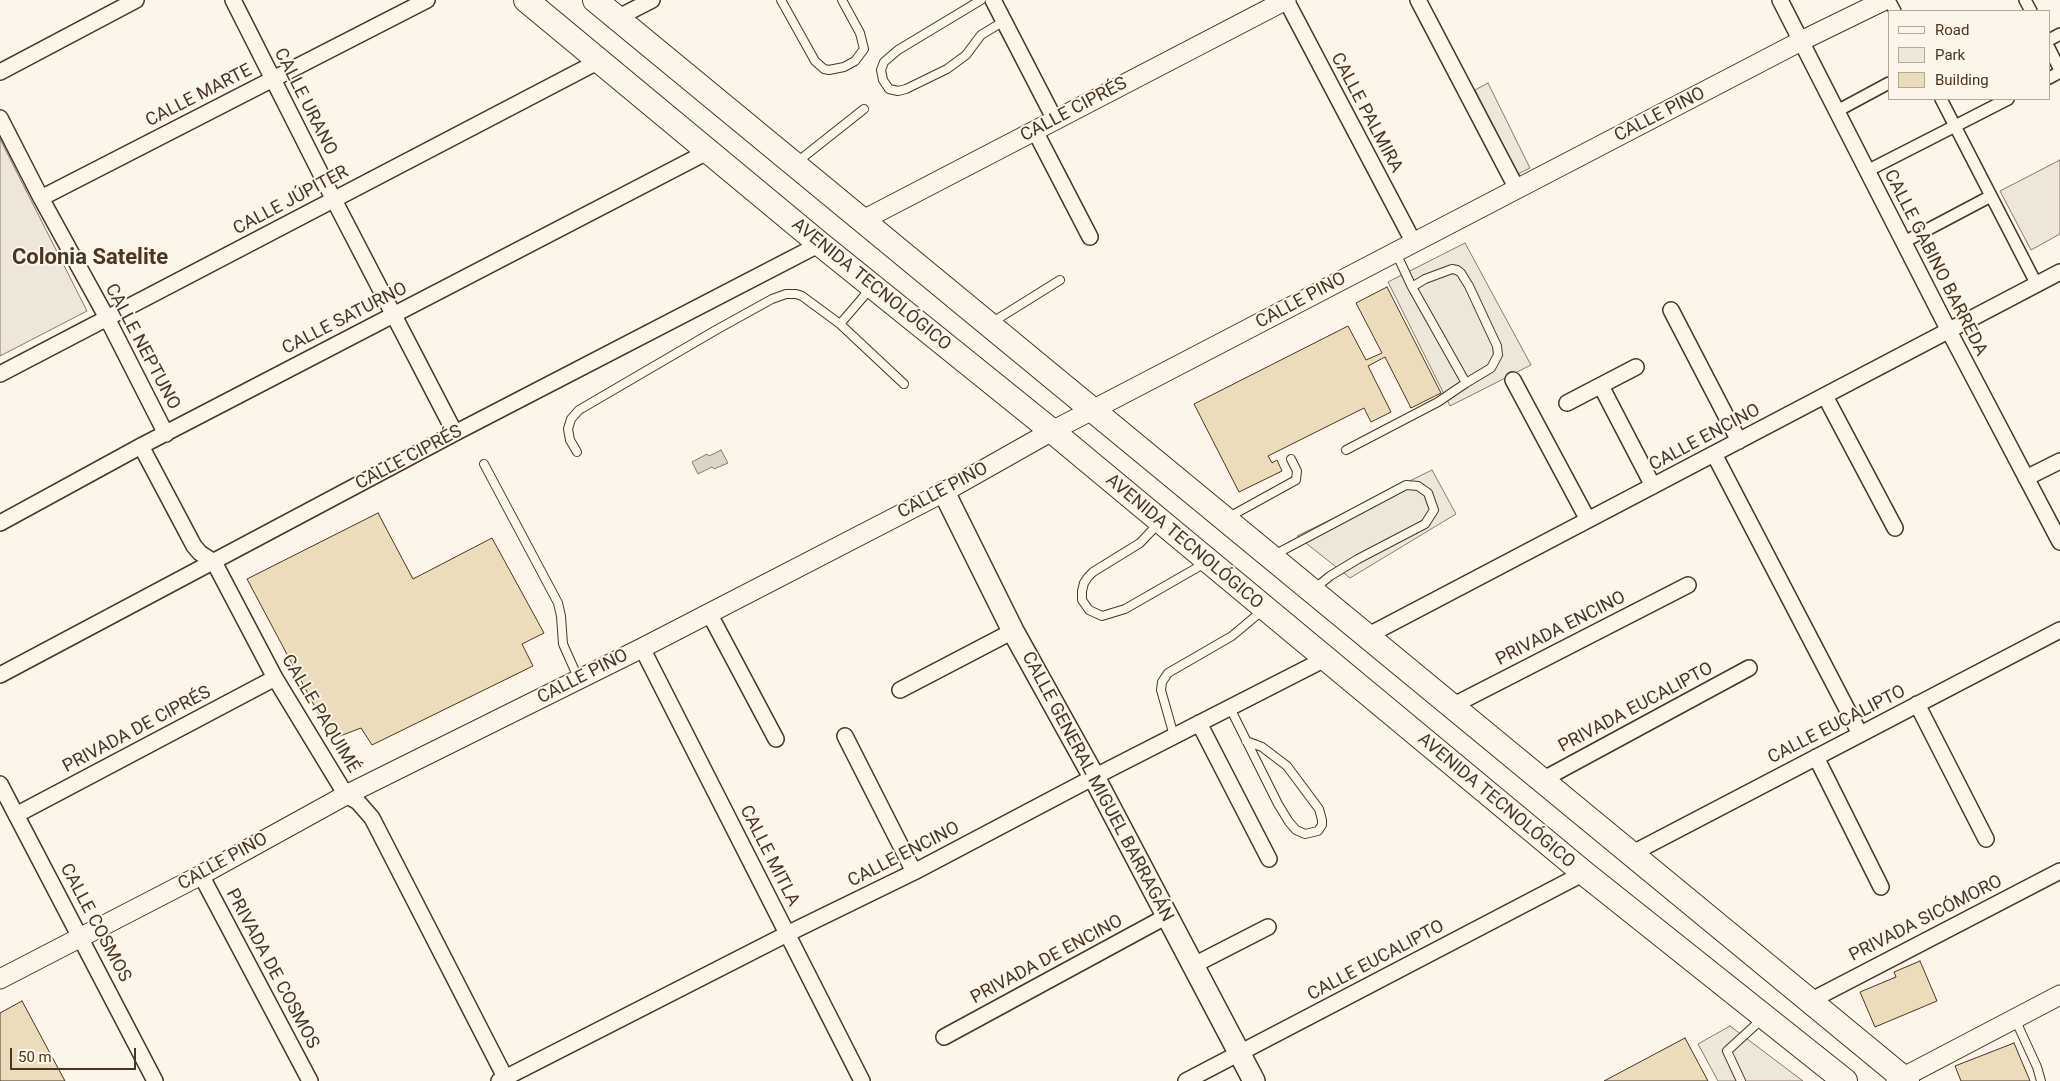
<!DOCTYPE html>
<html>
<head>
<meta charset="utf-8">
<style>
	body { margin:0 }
	#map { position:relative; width:2060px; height:1081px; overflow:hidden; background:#fbf6e9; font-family:Roboto,sans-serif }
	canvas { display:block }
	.legend { position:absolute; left:1888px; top:10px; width:162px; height:90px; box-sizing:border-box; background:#fbf6e9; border:1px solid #b4a999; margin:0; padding:6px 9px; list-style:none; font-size:15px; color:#4a3520 }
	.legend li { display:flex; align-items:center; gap:10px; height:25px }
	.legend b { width:25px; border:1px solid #b4a999 }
	.scale { position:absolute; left:10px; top:1048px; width:126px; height:22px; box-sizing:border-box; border:2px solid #4a3520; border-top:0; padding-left:6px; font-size:15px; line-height:18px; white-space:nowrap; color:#4a3520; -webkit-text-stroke:4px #fbf6e9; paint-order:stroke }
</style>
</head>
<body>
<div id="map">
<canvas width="2060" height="1081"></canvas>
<ul class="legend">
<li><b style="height:6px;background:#fbf6e9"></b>Road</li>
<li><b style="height:14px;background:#ede6d9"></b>Park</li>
<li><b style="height:14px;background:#ecdcbc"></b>Building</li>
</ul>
<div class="scale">50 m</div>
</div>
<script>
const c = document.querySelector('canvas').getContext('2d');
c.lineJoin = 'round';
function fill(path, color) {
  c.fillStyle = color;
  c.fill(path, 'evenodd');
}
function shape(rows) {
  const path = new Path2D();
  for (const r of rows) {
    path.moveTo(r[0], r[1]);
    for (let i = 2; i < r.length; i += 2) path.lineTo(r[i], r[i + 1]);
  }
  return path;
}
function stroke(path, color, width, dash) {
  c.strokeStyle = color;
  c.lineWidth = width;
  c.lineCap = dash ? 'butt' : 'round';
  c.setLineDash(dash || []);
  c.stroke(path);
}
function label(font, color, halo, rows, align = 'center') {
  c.font = font + ' Roboto,sans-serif';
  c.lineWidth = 4;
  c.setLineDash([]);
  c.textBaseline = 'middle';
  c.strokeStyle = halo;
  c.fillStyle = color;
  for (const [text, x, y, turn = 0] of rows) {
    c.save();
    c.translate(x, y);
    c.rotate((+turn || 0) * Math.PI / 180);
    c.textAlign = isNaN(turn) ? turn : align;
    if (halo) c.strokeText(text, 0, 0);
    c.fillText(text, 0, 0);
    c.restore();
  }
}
const green = shape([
	[0,139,87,311,0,356,0,139],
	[2060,160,2060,234,2031,250,2000,191,2060,160]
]);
fill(green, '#ede6d9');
stroke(green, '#887966', 1);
const parking = shape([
	[1488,83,1530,168,1518,174,1475,90,1488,83],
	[1465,243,1531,365,1450,406,1388,282,1465,243],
	[1432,470,1456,514,1350,578,1297,536,1432,470],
	[1730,1026,1803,1081,1718,1081,1698,1044,1730,1026]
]);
fill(parking, '#ede7d9');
stroke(parking, '#887966', 1);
const water = shape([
	[721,450,728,463,714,469,712,467,698,474,692,462,707,454,709,456,721,450]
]);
fill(water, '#dcd4c6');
stroke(water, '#887966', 1);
const building = shape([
	[1387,287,1441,393,1411,408,1385,357,1368,366,1391,412,1371,422,1364,408,1268,456,1272,463,1277,460,1282,471,1239,492,1194,404,1348,326,1366,360,1382,353,1356,303,1387,287],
	[378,513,413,579,492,538,544,633,522,644,533,666,372,745,361,728,332,739,247,579,378,513],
	[1920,961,1937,1001,1875,1027,1860,992,1896,977,1894,972,1920,961],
	[22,1001,65,1081,0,1081,0,1013,22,1001],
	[1685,1038,1708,1081,1604,1081,1685,1038],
	[2014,1043,2030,1081,1961,1081,1955,1066,2014,1043]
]);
fill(building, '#ecdcbc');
stroke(building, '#4a3520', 1);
const service = shape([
	[781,0,815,61,824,69,829,70,844,67,855,61,864,49,860,33,842,0],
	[981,0,898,50,884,62,881,70,883,80,889,89,898,91,906,89,947,69,966,55,981,35,1004,21],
	[797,162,864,109],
	[1396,253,1412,287],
	[1452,269,1457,270,1461,273,1469,286,1497,346,1498,355,1491,368,1466,383,1412,287,1425,279,1452,269],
	[991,323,1060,280],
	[840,324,904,384],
	[1346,450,1438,402,1466,383],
	[577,452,570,440,568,429,571,419,579,410,716,330,772,299,786,294,796,294,802,296,840,324,871,288],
	[484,464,558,603,561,616,563,644,579,680],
	[1229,517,1296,480,1297,471,1291,459],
	[1159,523,1140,543,1093,572,1088,577,1084,583,1082,591,1082,600,1089,610,1102,616,1125,609,1207,562],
	[1274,555,1406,485,1418,486,1428,493,1434,510,1425,524,1358,559,1330,576,1314,589],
	[1230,708,1278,804,1289,822,1296,830,1305,834,1318,831,1322,825,1322,820,1319,809,1287,766,1262,747,1246,741],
	[1174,736,1161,690,1162,682,1168,673,1232,636,1263,610],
	[2015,1019,2037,1067,2041,1081],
	[1741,1081,1727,1051,1762,1019]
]);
const pedestrian = shape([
	[1889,0,1895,11],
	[2025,0,2031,11],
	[2049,40,2060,34],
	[2049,48,2060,70],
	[2049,78,2060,72],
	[1941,99,2037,285],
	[1837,111,1889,83],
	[1867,171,2008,99],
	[1904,242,1991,196]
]);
const minor = shape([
	[233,0,334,200,455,433],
	[993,0,1055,120],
	[1286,0,1414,243],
	[1418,0,1517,189],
	[1780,0,1949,331,2060,542],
	[617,18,652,0],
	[0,72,136,0],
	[0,118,41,198,107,318,166,434],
	[1035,131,1090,237],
	[41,198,427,0],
	[1671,310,1739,441],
	[0,374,599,61],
	[1513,380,1588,520],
	[1601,386,1653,486],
	[1825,396,1895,528],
	[1567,403,1636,367],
	[141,446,194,546,200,553,214,562,275,678,346,795,358,802,372,818,507,1081],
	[1714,454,1860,734],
	[2026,478,2060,461],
	[0,523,141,446,709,151],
	[709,613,776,739],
	[1367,636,2060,272],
	[642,648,862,1081],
	[0,675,455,433,820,244],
	[900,690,1013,631],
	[1917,704,1986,839],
	[1452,706,1688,585],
	[1199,723,1269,859],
	[845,736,914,872],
	[1816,757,1881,887],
	[1542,780,1749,668],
	[0,784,155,1081],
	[16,815,275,678],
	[1631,854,2060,630],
	[201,875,310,1081],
	[1192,966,1268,927],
	[1810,1001,2060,871],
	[944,1037,1167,916],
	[499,1081,787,934,914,872,1094,777,1325,659],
	[1186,1081,1584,873]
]);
const tertiary = shape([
	[863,220,1286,0],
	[0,979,201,875,346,795,642,648,944,492,1052,431,1801,41,1885,0],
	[1896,1081,2060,995]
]);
const secondary = shape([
	[944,492,1013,631,1094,777,1254,1081]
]);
const primary = shape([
	[526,0,820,244,1052,431,1584,873,1845,1081],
	[595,0,1907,1081]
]);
stroke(service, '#4a3520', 10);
stroke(pedestrian, '#4a3520', 14);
stroke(minor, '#4a3520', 18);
stroke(tertiary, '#4a3520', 21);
stroke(secondary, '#4a3520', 24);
stroke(primary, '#4a3520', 26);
stroke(service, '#fbf6e9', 8);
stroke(pedestrian, '#fbf6e9', 11);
stroke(minor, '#fbf6e9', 15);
stroke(tertiary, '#fbf6e9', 19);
stroke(secondary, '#fbf6e9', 21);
stroke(primary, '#fbf6e9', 24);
label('18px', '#4a3520', '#fbf6e9', [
	["CALLE MARTE",199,96,-27],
	["CALLE URANO",305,102,63],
	["CALLE CIPRÉS",1074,110,-28],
	["CALLE PALMIRA",1366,113,62],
	["CALLE PINO",1660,115,-27],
	["CALLE JÚPITER",291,201,-28],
	["CALLE GABINO BARREDA",1935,263,63],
	["AVENIDA TECNOLÓGICO",871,285,39],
	["CALLE PINO",1301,301,-28],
	["CALLE SATURNO",345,319,-27],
	["CALLE NEPTUNO",142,347,62],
	["CALLE ENCINO",1705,438,-28],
	["CALLE CIPRÉS",409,458,-28],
	["CALLE PINO",943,491,-28],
	["AVENIDA TECNOLÓGICO",1184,542,40],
	["PRIVADA ENCINO",1561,629,-27],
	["CALLE PINO",583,677,-27],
	["PRIVADA EUCALIPTO",1636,708,-28],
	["CALLE PAQUIMÉ",320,714,59],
	["CALLE EUCALIPTO",1837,725,-27],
	["PRIVADA DE CIPRÉS",137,730,-28],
	["CALLE GENERAL MIGUEL BARRAGÁN",1097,787,62],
	["AVENIDA TECNOLÓGICO",1496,801,40],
	["CALLE ENCINO",904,855,-27],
	["CALLE MITLA",769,856,63],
	["CALLE PINO",223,862,-29],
	["PRIVADA SICÓMORO",1926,919,-27],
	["CALLE COSMOS",95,923,62],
	["PRIVADA DE ENCINO",1047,960,-28],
	["CALLE EUCALIPTO",1376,961,-28],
	["PRIVADA DE COSMOS",272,969,62]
]);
label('bold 22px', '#4a3520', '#fbf6e9', [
	["Colonia Satelite",90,258]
]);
</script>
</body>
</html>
